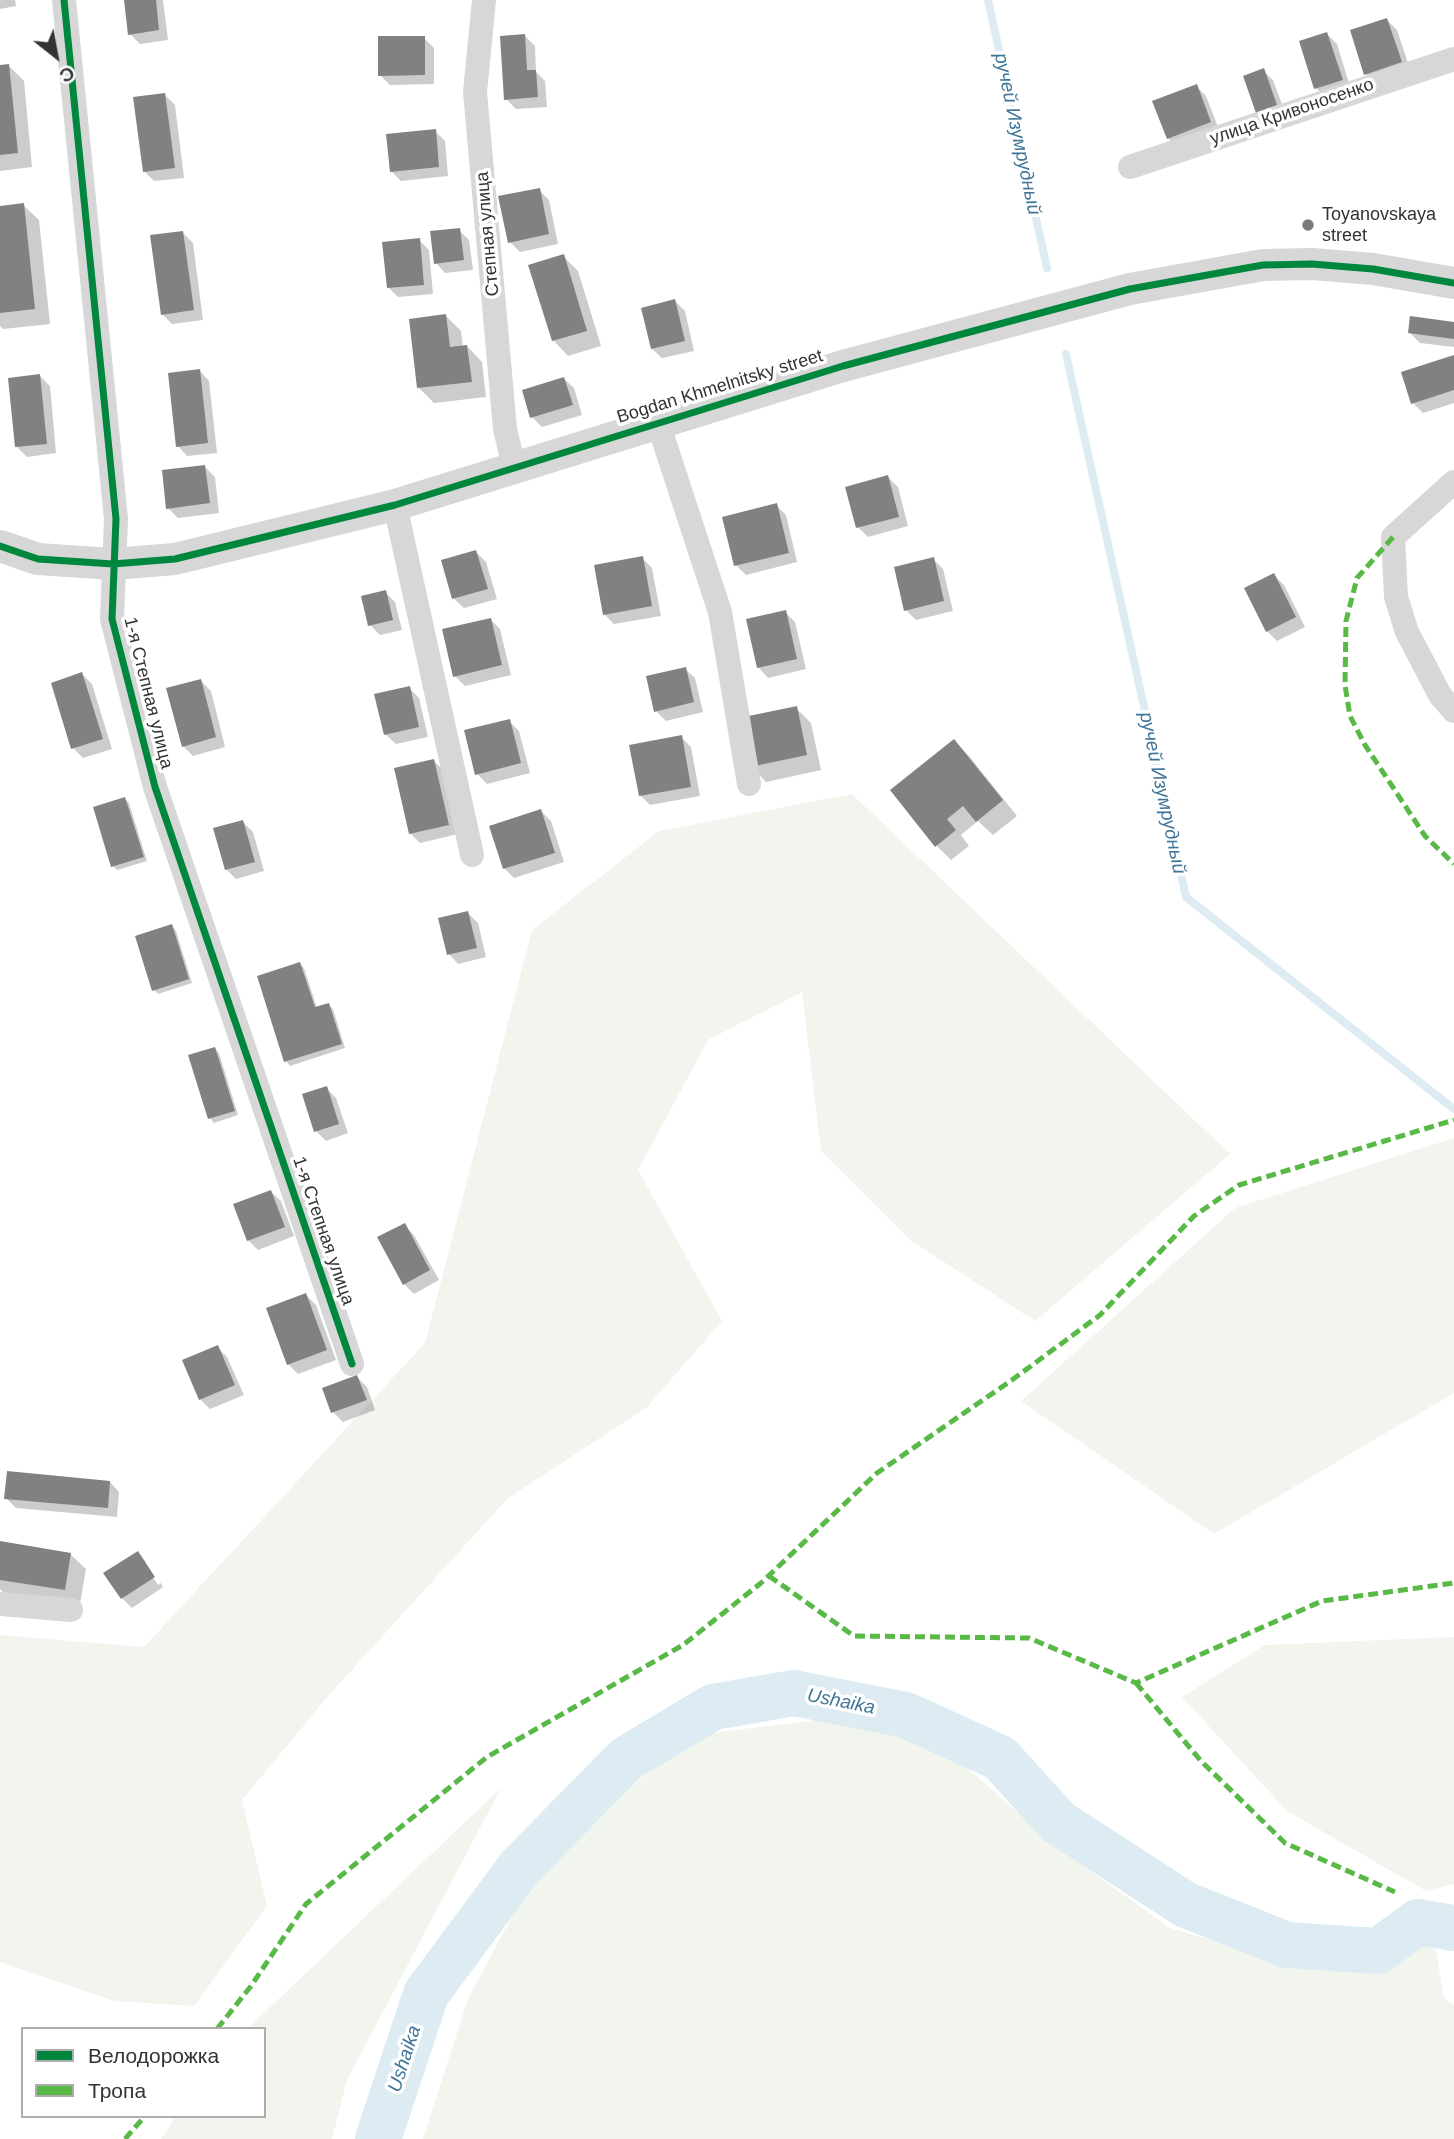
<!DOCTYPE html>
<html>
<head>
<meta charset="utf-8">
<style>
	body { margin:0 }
	#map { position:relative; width:1454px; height:2139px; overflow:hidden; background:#fff; font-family:Helvetica,sans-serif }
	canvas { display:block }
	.legend { position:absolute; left:21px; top:2027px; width:245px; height:91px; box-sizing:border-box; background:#fff; border:2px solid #adadad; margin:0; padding:9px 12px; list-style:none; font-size:21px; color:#333 }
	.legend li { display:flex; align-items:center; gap:14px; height:35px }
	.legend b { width:35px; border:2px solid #adadad }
	.north { position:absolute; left:21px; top:21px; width:70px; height:70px; -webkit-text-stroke:5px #fff; paint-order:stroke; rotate:149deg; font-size:19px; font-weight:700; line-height:28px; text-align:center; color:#333 }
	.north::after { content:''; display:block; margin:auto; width:24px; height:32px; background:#333; clip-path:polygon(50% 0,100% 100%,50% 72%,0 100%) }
</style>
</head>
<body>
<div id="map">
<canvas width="1454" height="2139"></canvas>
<ul class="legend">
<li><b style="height:9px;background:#00873e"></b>Велодорожка</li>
<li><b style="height:9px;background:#58b947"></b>Тропа</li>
</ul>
<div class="north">С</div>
</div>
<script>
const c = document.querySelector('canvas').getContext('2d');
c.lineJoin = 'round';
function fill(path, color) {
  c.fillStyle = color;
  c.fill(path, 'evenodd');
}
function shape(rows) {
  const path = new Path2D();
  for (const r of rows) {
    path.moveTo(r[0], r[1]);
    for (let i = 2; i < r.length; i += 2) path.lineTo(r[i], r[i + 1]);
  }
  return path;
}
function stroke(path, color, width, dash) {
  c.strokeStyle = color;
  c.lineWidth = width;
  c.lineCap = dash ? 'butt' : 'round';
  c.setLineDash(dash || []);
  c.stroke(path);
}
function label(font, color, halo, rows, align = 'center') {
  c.font = font + ' Helvetica,sans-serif';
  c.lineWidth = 7;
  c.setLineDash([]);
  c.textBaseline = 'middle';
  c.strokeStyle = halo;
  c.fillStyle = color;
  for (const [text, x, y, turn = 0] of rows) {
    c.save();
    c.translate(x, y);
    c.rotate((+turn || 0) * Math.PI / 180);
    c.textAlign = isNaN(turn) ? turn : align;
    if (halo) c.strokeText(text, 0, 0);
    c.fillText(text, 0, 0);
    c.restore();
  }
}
fill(shape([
	[852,794,1230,1154,1035,1321,910,1240,821,1151,802,992,708,1040,638,1170,722,1321,647,1407,507,1499,329,1695,242,1800,267,1906,194,2006,114,2001,0,1962,0,1635,144,1647,425,1343,532,930,659,831],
	[1454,1138,1454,1393,1214,1534,1021,1401,1235,1208],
	[1454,1637,1454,1884,1426,1891,1287,1811,1182,1697,1265,1645],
	[817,1720,877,1723,947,1750,1057,1847,1170,1928,1286,1962,1369,1973,1416,1937,1436,1951,1444,1998,1454,2005,1454,2139,423,2139,468,1999,532,1879,611,1800,703,1734],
	[501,1788,347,2080,332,2139,161,2139,176,2116,264,2116,264,2029,247,2029]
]), '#f1f5ed');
fill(shape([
	[0,0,15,0,16,6,0,9],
	[126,0,163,0,168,40,140,44,130,34],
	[1387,20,1397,30,1411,72,1376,84,1366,74],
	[1327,34,1337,44,1351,90,1326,98,1316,88],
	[525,36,535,46,536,72,545,81,547,107,516,109,506,99],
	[424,38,434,48,434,84,390,85,380,75],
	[9,66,24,81,32,167,0,171,0,67],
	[1263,71,1273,80,1286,115,1258,112],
	[1196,86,1206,96,1220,132,1178,148,1168,138],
	[165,95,175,105,184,178,154,181,144,171],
	[435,131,445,141,448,176,401,181,391,171],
	[539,190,549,200,558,244,520,252,510,242],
	[23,205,39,220,50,324,3,329,0,326,0,208],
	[459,230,469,240,473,270,445,273,436,263],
	[183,233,193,243,203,320,172,324,162,314],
	[419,240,429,250,433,294,398,297,388,287],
	[563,256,578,271,601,346,568,356,553,340],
	[675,301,685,311,694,351,662,358,652,349],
	[446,316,461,331,463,347,467,346,482,362,486,397,434,403,419,388],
	[1454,323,1454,347,1420,343,1410,333],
	[1454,357,1454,403,1423,413,1413,403],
	[200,371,209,381,217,453,187,456,178,446],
	[40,376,50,386,56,453,27,457,17,447],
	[564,379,574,388,582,415,542,427,532,417],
	[205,467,215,477,219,513,178,518,168,508],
	[888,477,898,487,908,526,868,537,858,527],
	[776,505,786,515,797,562,746,575,736,565],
	[476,552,486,562,497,599,464,608,454,599,443,561],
	[642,558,652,568,661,616,614,624,604,614],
	[933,559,943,569,953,611,916,620,906,610],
	[1274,575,1284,585,1305,627,1277,641,1267,631],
	[385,592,395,602,402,630,380,635,370,625],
	[785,612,795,622,806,669,768,678,759,668],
	[490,619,500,629,511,675,465,686,455,676],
	[685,669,695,678,703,712,666,721,656,711],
	[82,674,92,684,112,749,83,758,73,748],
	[201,681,211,691,225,747,193,756,183,746],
	[409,688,419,698,428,737,396,744,386,735],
	[796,708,811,723,821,770,766,782,751,766],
	[509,721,519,731,530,773,487,784,477,774],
	[681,737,691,747,700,796,650,805,640,795],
	[954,741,969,756,1017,816,993,835,978,821,961,835,969,846,951,860,936,845],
	[434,761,444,771,458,834,420,843,410,833],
	[125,799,129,803,147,861,117,870,113,866],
	[541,811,551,821,564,862,514,878,504,868],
	[243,822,253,832,264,871,236,879,226,869],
	[468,913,478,923,486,957,458,964,449,954],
	[172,926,176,931,192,983,158,994,154,990],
	[300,964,304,968,317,1008,328,1005,333,1009,345,1048,290,1066,286,1061],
	[215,1049,219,1053,238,1115,214,1123,210,1118],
	[326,1088,336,1098,348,1133,326,1141,316,1131],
	[271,1192,281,1201,294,1236,258,1250,248,1240],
	[404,1225,414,1235,439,1280,414,1294,404,1284],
	[306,1295,316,1305,336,1360,298,1374,288,1364],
	[217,1347,227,1357,244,1395,210,1409,200,1399],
	[357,1377,367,1387,375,1410,343,1422,333,1412],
	[110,1482,119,1492,117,1517,16,1508,6,1498],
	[0,1543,70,1554,86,1569,80,1604,3,1592,0,1589],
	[137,1553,146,1562,143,1562,158,1585,161,1583,163,1587,132,1608,122,1598]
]), '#0003');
stroke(shape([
	[988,0,1047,268],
	[1066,354,1186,897,1454,1109]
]), '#ddebf3', 8);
stroke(shape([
	[378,2139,426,1994,520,1867,626,1759,713,1707,794,1693,906,1715,1000,1758,1058,1822,1186,1905,1287,1945,1378,1951,1418,1922,1454,1928]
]), '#ddebf3', 46);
fill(shape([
	[124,0,156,0,159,30,128,35],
	[1387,18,1402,62,1364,75,1350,30],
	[1327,32,1343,80,1314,89,1299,41],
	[525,34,527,70,536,70,538,97,504,100,500,36],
	[378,36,425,36,425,75,378,76],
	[9,64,18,153,0,155,0,65],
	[1264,68,1277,105,1256,113,1243,76],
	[1197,84,1211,122,1167,139,1152,101],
	[165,93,175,168,143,172,133,97],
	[436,129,439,167,390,172,386,134],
	[540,188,549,234,508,243,498,196],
	[24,203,35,309,0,313,0,206],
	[460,228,464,260,434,264,430,231],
	[183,231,194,310,161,315,150,235],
	[420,238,424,285,387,288,382,242],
	[564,254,587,331,552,341,528,265],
	[675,299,685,341,651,349,641,308],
	[446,314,450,347,467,345,472,382,417,388,409,319],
	[1410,316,1454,322,1454,339,1408,333],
	[1454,355,1454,390,1411,404,1401,372],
	[200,369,208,443,176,447,168,373],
	[40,374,47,444,15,447,8,378],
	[564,377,573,405,530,418,522,390],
	[205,465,210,503,166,509,162,470],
	[888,475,899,517,856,528,845,487],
	[777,503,789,553,734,566,722,517],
	[476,550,488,589,452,599,441,560],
	[643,556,652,606,603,615,594,565],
	[934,557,944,601,904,611,894,567],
	[1274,573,1296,617,1266,632,1244,588],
	[386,590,393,620,368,626,361,596],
	[786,610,797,659,757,668,746,619],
	[491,618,502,665,453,677,442,629],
	[686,667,694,702,654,712,646,676],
	[82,672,103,739,71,749,51,683],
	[201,679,216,737,182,747,166,688],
	[410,686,419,727,384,735,374,694],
	[797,706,807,755,750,767,739,718],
	[510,719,521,763,475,775,464,730],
	[682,735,691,787,639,796,629,745],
	[954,739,1003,800,976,822,963,806,947,819,956,830,935,847,890,790],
	[434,759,449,825,409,834,394,768],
	[125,797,144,857,111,867,93,807],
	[541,809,555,853,503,869,489,826],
	[243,820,255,862,225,870,213,828],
	[468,911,477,948,447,955,438,918],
	[172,924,189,979,152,991,135,936],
	[300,962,315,1007,329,1003,342,1044,284,1062,257,976],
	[215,1047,235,1111,208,1119,188,1055],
	[327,1086,339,1124,314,1132,302,1094],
	[271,1190,285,1227,247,1241,233,1204],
	[405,1223,430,1270,403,1285,377,1237],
	[306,1293,327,1350,287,1365,266,1308],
	[218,1345,235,1385,199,1400,182,1360],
	[357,1375,367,1400,331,1413,322,1388],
	[7,1471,110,1481,108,1508,4,1499],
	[0,1541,71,1553,65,1590,0,1580],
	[138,1551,155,1577,121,1599,103,1573]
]), '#818181');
stroke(shape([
	[64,0,116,519,112,619,155,787,352,1364],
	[484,0,475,92,505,429,514,467],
	[1130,167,1454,59],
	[658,423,720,612,749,784],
	[1454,482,1393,537,1396,597,1407,632,1440,695,1454,711],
	[395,505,472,855],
	[0,1604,71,1610]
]), '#d7d7d7', 24);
stroke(shape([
	[0,546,38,559,113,564,175,559,395,505,843,366,1130,289,1263,265,1312,264,1373,269,1454,283]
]), '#d7d7d7', 32);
stroke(shape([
	[1393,537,1357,578,1346,621,1345,685,1350,716,1365,745,1425,836,1454,864],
	[769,1576,854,1636,1029,1638,1136,1683,1322,1601,1454,1583],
	[1136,1683,1201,1761,1285,1843,1395,1892],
	[217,2029,251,1986,306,1904,487,1757,683,1645,761,1583,877,1473,1012,1380,1100,1315,1194,1216,1239,1185,1454,1120],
	[125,2139,145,2116]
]), '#58b947', 5, [10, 5]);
stroke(shape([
	[64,0,116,519,112,619,155,787,352,1364],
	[0,546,38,559,113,564,175,559,395,505,843,366,1130,289,1263,265,1312,264,1373,269,1454,283]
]), '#00873e', 7);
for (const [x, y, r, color] of [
	[1308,225,7,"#7a7a7a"]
]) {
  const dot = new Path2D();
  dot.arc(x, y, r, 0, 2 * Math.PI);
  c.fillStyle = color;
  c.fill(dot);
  stroke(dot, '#fff', 2.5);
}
label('18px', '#333', '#fff', [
	["улица Кривоносенко",1292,112,-19],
	["Степная улица",488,234,-95],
	["Bogdan Khmelnitsky street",720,387,-17],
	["1-я Степная улица",148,693,76],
	["1-я Степная улица",323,1231,71]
]);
label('18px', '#333', '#fff', [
	["Toyanovskaya",1322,215],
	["street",1322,236]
], 'left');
label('italic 19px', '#3f7597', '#fff', [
	["ручей Изумрудный",1017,134,78],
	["ручей Изумрудный",1162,793,78],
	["Ushaika",841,1702,11],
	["Ushaika",405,2059,-72]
]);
</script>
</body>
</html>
